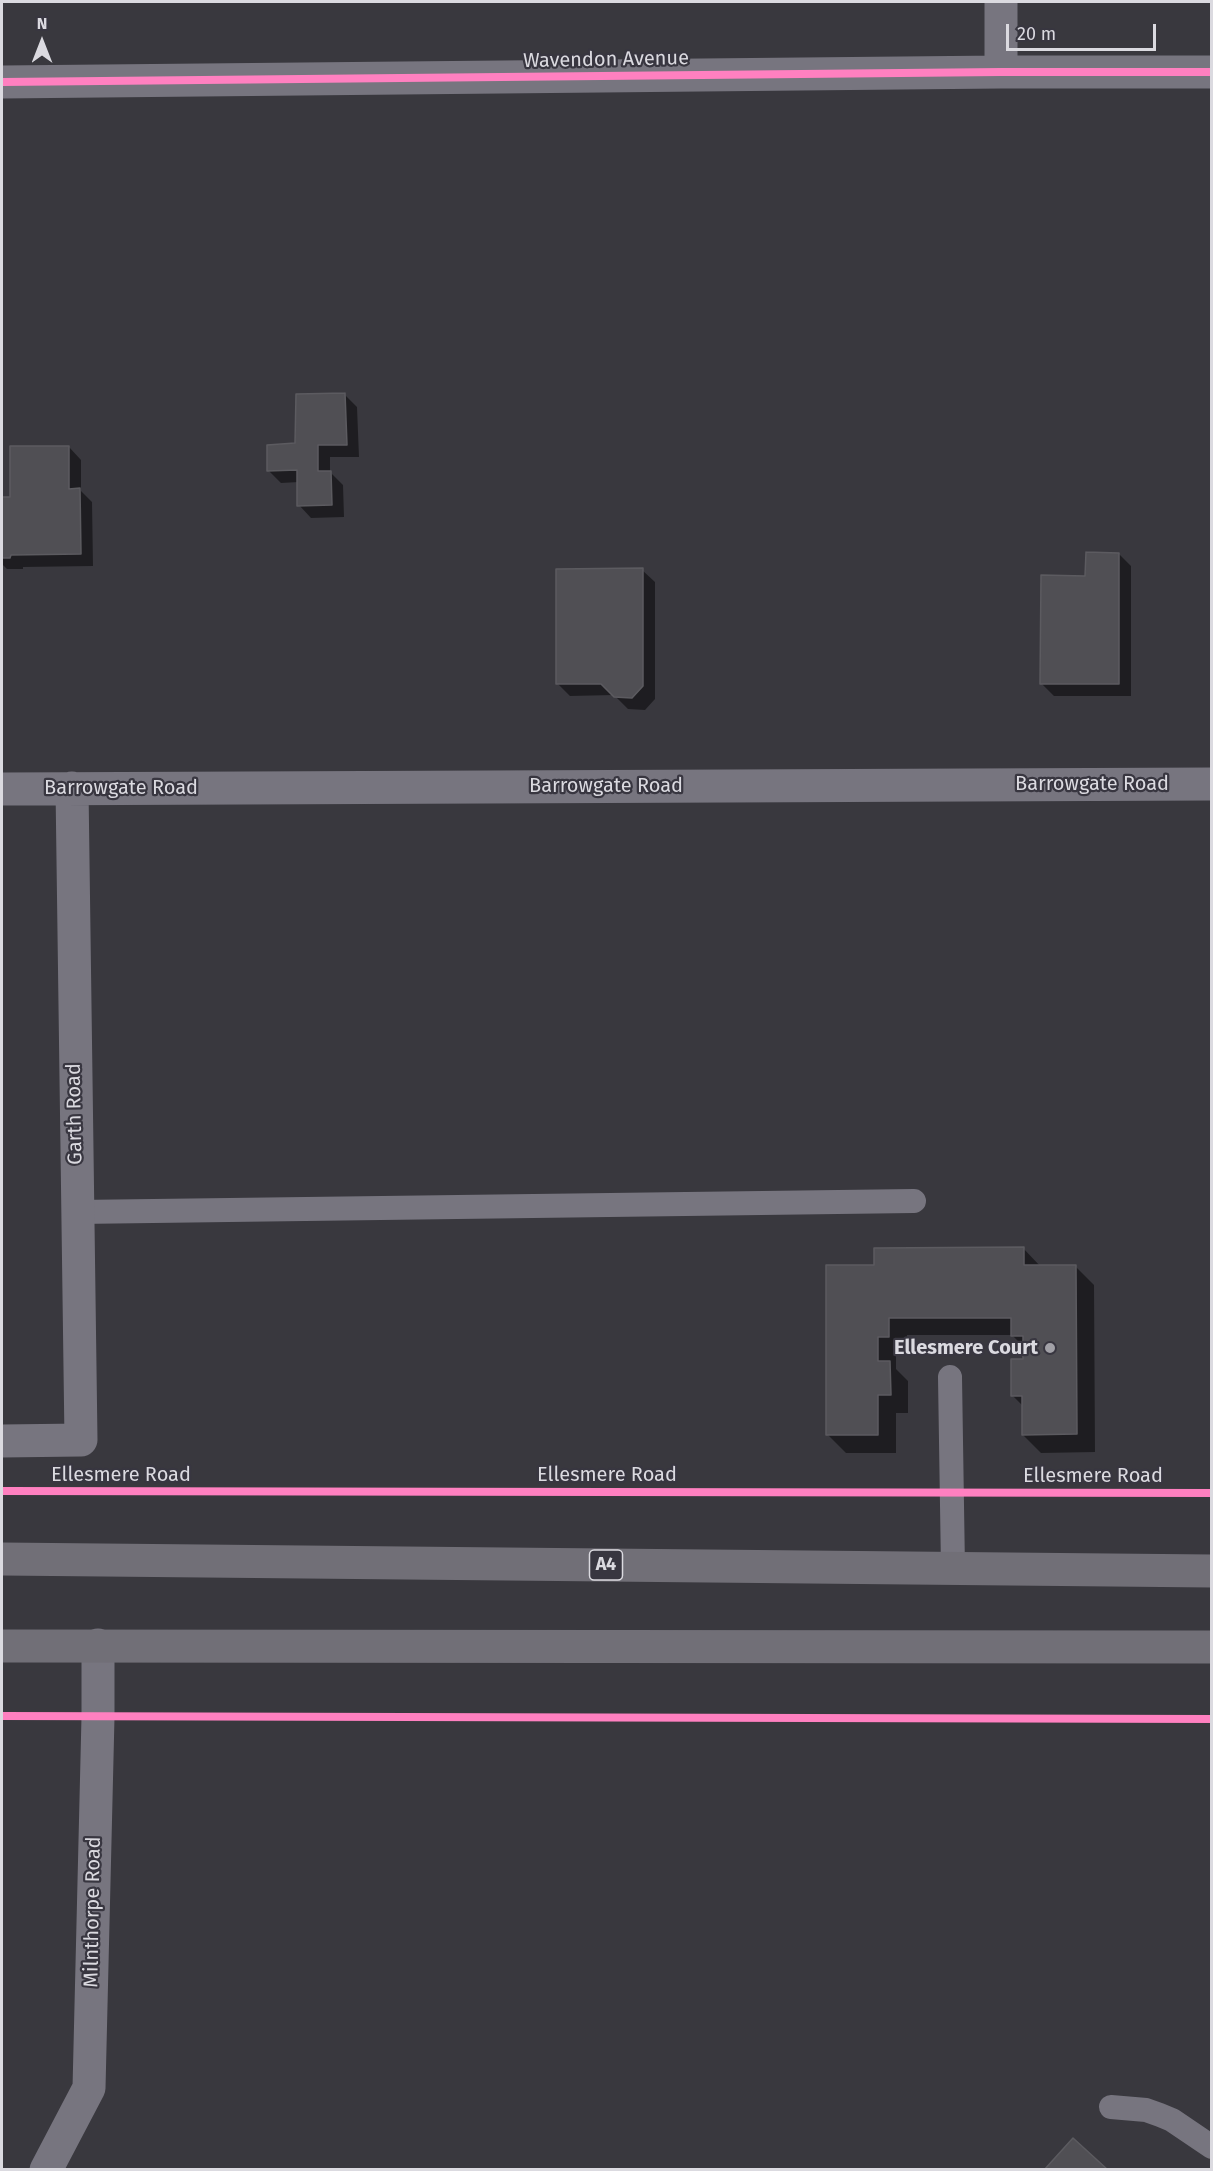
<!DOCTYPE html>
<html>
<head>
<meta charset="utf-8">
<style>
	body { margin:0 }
	#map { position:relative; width:1213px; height:2171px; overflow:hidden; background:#39383e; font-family:"Fira Sans",sans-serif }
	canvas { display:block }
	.frame { position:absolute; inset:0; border:3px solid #dbdae0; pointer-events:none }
	.north { position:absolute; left:12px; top:12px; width:60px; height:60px; -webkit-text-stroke:4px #383640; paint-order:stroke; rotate:0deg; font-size:16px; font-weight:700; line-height:24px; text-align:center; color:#dbdae0 }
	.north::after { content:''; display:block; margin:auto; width:21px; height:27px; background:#dbdae0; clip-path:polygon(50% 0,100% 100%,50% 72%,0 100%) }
	.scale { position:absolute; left:1006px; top:24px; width:150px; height:27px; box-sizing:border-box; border:3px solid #dbdae0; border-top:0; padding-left:8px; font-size:18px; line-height:21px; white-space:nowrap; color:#dbdae0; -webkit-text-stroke:4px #383640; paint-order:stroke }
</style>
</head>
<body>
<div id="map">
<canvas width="1213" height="2171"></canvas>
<div class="frame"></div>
<div class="north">N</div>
<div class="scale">20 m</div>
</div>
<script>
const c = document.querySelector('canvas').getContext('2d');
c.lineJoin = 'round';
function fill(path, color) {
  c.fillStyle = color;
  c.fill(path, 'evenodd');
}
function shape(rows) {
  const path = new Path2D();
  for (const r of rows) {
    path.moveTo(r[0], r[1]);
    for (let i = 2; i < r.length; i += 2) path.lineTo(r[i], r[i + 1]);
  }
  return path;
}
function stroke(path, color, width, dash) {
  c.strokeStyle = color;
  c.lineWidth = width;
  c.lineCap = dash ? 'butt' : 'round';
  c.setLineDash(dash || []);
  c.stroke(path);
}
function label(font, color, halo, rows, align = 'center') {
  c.font = font + ' "Fira Sans",sans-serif';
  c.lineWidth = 4.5;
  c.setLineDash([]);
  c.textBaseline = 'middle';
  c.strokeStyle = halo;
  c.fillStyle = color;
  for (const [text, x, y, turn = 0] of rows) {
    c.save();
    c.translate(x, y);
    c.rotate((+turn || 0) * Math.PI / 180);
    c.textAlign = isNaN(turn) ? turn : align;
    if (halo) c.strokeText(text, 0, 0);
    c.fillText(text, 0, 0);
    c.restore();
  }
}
fill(shape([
	[345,395,357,407,359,457,330,457,330,472,343,485,344,517,311,518,299,505,299,482,281,483,268,470,297,445],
	[69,447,81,460,81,491,92,502,93,566,23,567,23,569,7,569,2,564,2,524,4,524,11,498],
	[1119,554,1131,566,1131,696,1054,696,1042,684,1087,577],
	[642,570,655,582,655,699,645,710,628,709,614,695,570,696,558,684],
	[1023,1248,1041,1267,1076,1267,1094,1285,1095,1452,1041,1453,1023,1435,1023,1406,1012,1395,1024,1361,1024,1347,1012,1335,907,1335,907,1354,896,1354,896,1369,908,1381,908,1413,896,1413,896,1453,846,1453,828,1435,875,1267]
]), '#0007');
const building = shape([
	[345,393,347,445,318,445,318,471,331,471,332,505,297,506,297,470,267,471,267,445,295,443,296,394,345,393],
	[10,446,69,446,69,489,80,488,81,554,11,555,10,558,2,558,2,497,10,497,10,446],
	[1086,552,1119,553,1119,684,1040,684,1041,575,1085,576,1086,552],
	[643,568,643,686,632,698,614,697,601,684,556,684,556,569,643,568],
	[1024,1247,1024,1265,1076,1265,1077,1434,1022,1435,1022,1396,1011,1396,1011,1359,1023,1359,1023,1336,1011,1336,1011,1318,889,1318,889,1337,878,1337,878,1361,890,1361,891,1395,878,1395,878,1435,826,1435,826,1265,874,1265,874,1248,1024,1247],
	[1073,2138,1108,2170,1044,2170,1073,2138]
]);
fill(building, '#504f54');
stroke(building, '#5c5b60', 1.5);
stroke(shape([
	[2,1491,913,1492],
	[989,1492,1212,1493],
	[2,1716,56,1717],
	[141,1717,1212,1719]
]), '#77757e', 4, [1.5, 4.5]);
stroke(shape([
	[77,1212,914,1201],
	[950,1377,953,1569],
	[1111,2107,1146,2110,1160,2115,1172,2120,1212,2147]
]), '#77757f', 24);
stroke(shape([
	[1001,72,1001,2],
	[2,82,1001,72,1212,72],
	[2,789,1212,784],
	[2,1441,81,1440,72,788],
	[46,2170,89,2088,98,1717,98,1645]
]), '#77757f', 33);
stroke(shape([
	[2,1559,1212,1571],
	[2,1646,1212,1647]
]), '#716f77', 33);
stroke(shape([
	[2,82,1001,72,1212,72],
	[2,1491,1212,1493],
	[2,1716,1212,1719]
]), '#ff80c0', 8);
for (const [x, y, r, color] of [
	[1050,1348,6,"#a2a1a7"]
]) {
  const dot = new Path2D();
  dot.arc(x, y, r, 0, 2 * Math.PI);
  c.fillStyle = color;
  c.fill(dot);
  stroke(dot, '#383640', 2);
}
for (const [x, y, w] of [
	[606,1565,33]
]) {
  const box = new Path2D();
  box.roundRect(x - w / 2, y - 15, w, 30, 4.5);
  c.fillStyle = '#383640';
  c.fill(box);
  stroke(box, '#dbdae0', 1.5);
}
label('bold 18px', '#dbdae0', null, [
	["A4",606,1565]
]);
label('20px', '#dbdae0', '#383640', [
	["Wavendon Avenue",606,60,-1],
	["Barrowgate Road",1092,784],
	["Barrowgate Road",606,786],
	["Barrowgate Road",121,788],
	["Garth Road",75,1114,-91],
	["Ellesmere Road",121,1475],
	["Ellesmere Road",607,1475],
	["Ellesmere Road",1093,1476],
	["Milnthorpe Road",93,1912,-89]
]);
label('bold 20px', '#dbdae0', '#383640', [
	["Ellesmere Court",1038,1348]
], 'right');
</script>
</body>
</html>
